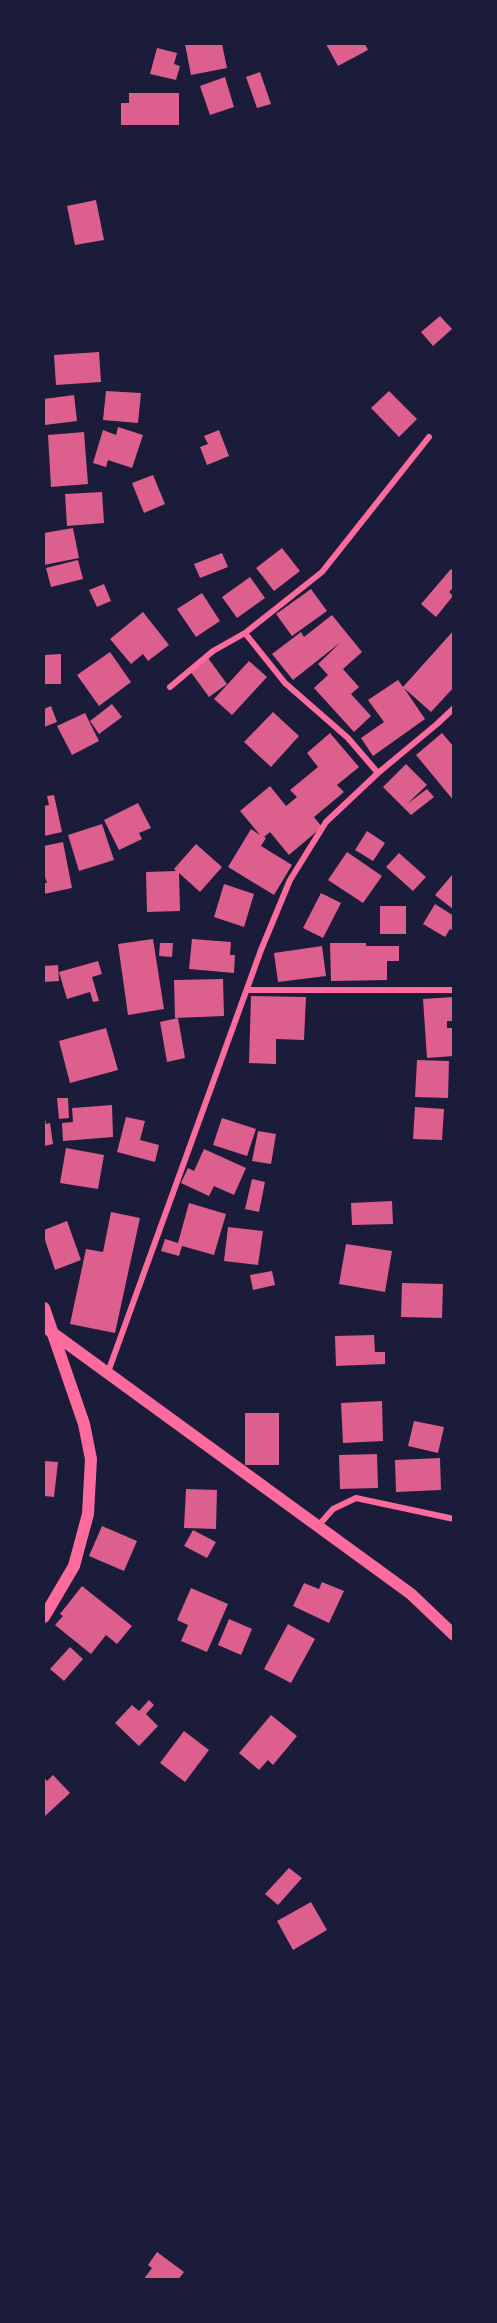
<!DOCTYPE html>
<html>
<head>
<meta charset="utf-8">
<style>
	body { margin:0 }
	#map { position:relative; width:497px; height:2323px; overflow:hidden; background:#1b1b3a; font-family:Lato,sans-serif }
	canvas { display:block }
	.frame { position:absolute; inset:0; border:45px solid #1b1b3a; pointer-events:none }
</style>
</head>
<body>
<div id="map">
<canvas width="497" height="2323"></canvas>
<div class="frame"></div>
</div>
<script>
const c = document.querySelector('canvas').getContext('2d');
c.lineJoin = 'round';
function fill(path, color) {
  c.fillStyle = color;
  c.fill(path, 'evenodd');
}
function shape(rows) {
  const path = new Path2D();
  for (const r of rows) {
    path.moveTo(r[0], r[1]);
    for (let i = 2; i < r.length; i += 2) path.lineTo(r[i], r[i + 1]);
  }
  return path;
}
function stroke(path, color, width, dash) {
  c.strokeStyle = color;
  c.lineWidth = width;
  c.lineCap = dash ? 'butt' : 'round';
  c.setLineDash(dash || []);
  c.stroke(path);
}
fill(shape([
	[185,44,222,44,227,68,191,75],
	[326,44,365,44,368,50,338,66],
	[157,48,177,53,174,64,180,66,176,80,150,74],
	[260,72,271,104,257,108,246,77],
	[225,77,234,107,210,115,200,86],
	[129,93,179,93,179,125,121,125,121,103,129,103],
	[96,200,104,240,75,245,67,206],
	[440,316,452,329,433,346,421,332],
	[99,352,101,382,56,385,54,355],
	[106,391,141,393,138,423,103,420],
	[389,391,417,419,399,437,371,408],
	[74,395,77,421,45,425,44,399],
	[118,427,143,435,132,468,108,460,106,467,93,463,103,430,116,435],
	[219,430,229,456,207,465,200,447,208,444,204,436],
	[84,432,88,484,51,487,48,435],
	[153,475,165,504,144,513,132,483],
	[102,492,104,523,67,526,65,494],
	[73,528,79,558,44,565,44,533],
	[282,548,300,571,274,591,256,568],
	[222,553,228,567,200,578,194,564],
	[78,560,83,579,51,587,46,568],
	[451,569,454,571,454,587,449,592,453,596,436,617,421,604],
	[250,577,265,598,237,618,222,597],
	[104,584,111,601,97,607,89,590],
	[311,589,327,611,292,636,276,614],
	[202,593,220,621,196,637,177,609],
	[143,612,169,645,148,661,143,654,131,664,110,639],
	[332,615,362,652,343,669,359,687,351,694,371,716,354,732,314,688,328,675,318,664,341,642,293,680,272,654,301,632,304,637],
	[454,630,454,687,431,712,404,688,425,719,373,756,361,738,384,722,368,700,398,680,403,687],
	[110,652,131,682,99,706,77,675],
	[61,654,61,684,44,684,44,655],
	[208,658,227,684,209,697,190,671],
	[249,661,267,677,232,715,214,699],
	[112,704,122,717,99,734,90,721],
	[51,706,57,722,44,727,44,709],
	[273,712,299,736,271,767,244,742],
	[85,713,99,741,72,755,57,726],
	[330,733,359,767,337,785,344,792,314,817,322,827,289,855,270,832,264,837,266,838,261,846,292,865,274,895,228,867,251,829,260,835,240,811,270,786,286,806,297,797,290,790,318,767,307,753],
	[442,733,454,747,454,801,416,755],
	[406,764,427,785,407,804,427,789,434,797,411,815,383,787],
	[54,795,62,832,44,836,44,806,49,805,47,796],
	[138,803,151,828,139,833,142,839,119,850,104,820],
	[102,824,114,860,79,871,68,835],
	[367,831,385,843,373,861,355,850],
	[63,842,72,888,44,894,44,883,47,883,44,874,44,846],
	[196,844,222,867,200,892,179,873,180,911,147,912,146,872,176,871,174,869],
	[347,852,382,876,363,903,328,880],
	[399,853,426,877,413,891,386,867],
	[452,875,454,877,454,910,435,895],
	[224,884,254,894,244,927,214,917],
	[321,893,341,903,323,938,303,928],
	[435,904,454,916,454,931,450,929,445,937,423,924],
	[380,906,406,906,406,934,380,934],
	[153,939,164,1009,128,1015,118,944],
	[192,939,231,942,230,955,235,955,234,973,189,969],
	[160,943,173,943,172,957,159,956],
	[330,943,366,943,366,946,399,946,399,961,387,961,387,980,331,981],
	[322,946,326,976,278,982,274,953],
	[98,961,102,974,92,977,99,1001,93,1002,90,992,67,999,59,972],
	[58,965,59,981,44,982,44,966],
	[223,979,224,1016,175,1018,174,980],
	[251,996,306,997,304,1040,276,1039,276,1064,249,1063],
	[454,997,454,1021,447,1021,447,1028,454,1028,454,1056,427,1058,423,999],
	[178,1018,185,1058,167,1062,160,1022],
	[106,1028,118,1070,70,1083,59,1041],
	[417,1060,449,1061,448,1098,415,1097],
	[57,1098,68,1098,69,1118,59,1119],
	[112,1105,113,1137,63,1141,62,1123,73,1122,72,1108],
	[415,1107,444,1109,442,1140,413,1139],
	[44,1113,46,1124,50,1123,53,1144,44,1146],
	[126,1117,145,1121,140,1140,159,1145,155,1162,117,1152],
	[222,1118,256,1129,247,1156,213,1145],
	[258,1131,276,1134,271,1164,252,1161],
	[66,1148,104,1155,98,1189,60,1183],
	[204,1149,246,1168,234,1195,214,1186,209,1196,181,1183,188,1168,194,1171],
	[252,1179,265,1182,259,1212,245,1209],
	[392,1201,393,1224,352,1225,351,1203],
	[189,1203,226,1214,214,1255,182,1246,179,1256,161,1251,165,1239,178,1243],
	[111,1212,140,1218,115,1333,70,1324,86,1249,103,1252],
	[67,1221,81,1260,55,1270,44,1237,44,1230],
	[228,1227,263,1231,258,1265,224,1261],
	[346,1244,392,1251,385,1292,339,1284],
	[272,1271,275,1285,253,1290,250,1275],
	[402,1283,443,1284,442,1318,401,1317],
	[374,1335,375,1352,385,1352,385,1364,336,1366,335,1336],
	[382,1401,383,1441,343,1443,341,1403],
	[245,1413,279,1413,279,1465,245,1465],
	[414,1421,444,1427,438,1453,408,1446],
	[377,1454,378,1488,340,1489,339,1455],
	[440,1458,441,1490,396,1492,395,1460],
	[44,1461,58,1462,54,1497,44,1496],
	[186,1489,217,1490,216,1529,184,1528],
	[102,1526,137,1541,124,1571,89,1556],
	[193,1530,216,1542,207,1558,184,1546],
	[322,1582,344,1591,329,1623,293,1606,304,1583,319,1589],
	[82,1586,132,1626,117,1644,106,1635,91,1654,55,1625,63,1616,60,1614],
	[191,1588,228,1604,207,1652,181,1641,188,1625,177,1620],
	[229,1619,252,1629,241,1655,218,1645],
	[288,1624,315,1639,291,1683,264,1669],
	[70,1647,83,1659,64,1681,50,1669],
	[149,1700,154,1705,146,1714,158,1726,139,1746,115,1723,132,1705,139,1711],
	[271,1715,297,1736,273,1765,268,1760,259,1770,239,1753],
	[184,1731,209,1750,185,1782,160,1763],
	[53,1775,70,1793,44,1817,44,1777,47,1781],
	[289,1868,302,1878,278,1905,265,1894],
	[311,1902,327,1930,293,1950,277,1921],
	[157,2252,184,2272,178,2280,143,2280,152,2268,148,2265]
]), '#dd5f8e');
stroke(shape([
	[245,633,285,683,348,738,378,773],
	[170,687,213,651,245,633,322,572,429,437],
	[247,990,454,990],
	[108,1372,261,950,290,880,326,822,378,773,437,724,454,708],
	[318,1526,333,1509,356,1498,454,1519]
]), '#ff6b9d', 6);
stroke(shape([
	[44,1308,84,1424,91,1459,88,1514,74,1566,44,1617],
	[50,1331,411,1594,454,1635]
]), '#ff6b9d', 12);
</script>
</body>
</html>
